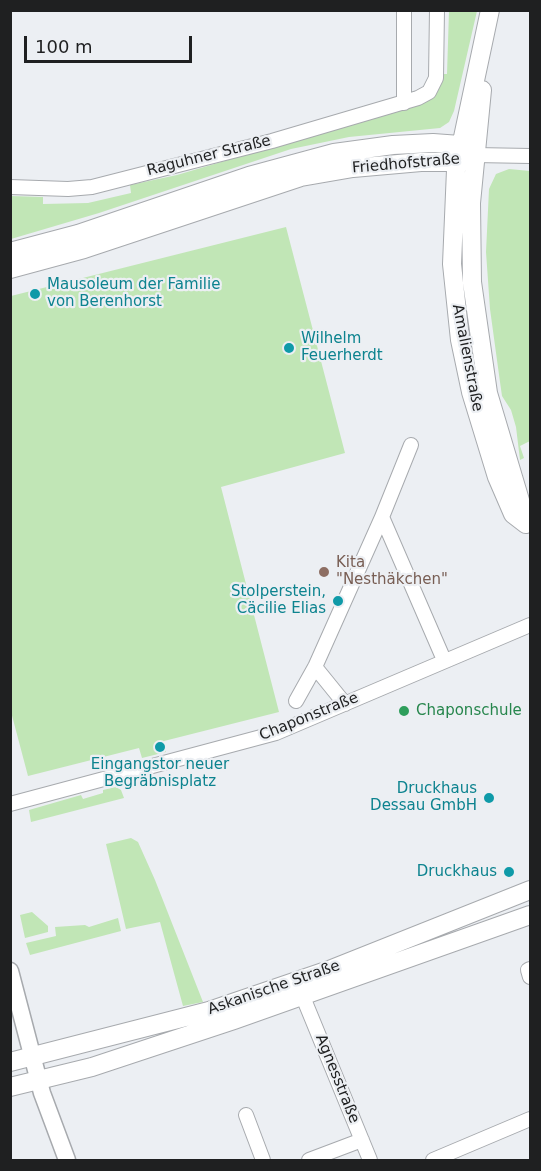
<!DOCTYPE html>
<html>
<head>
<meta charset="utf-8">
<style>
	body { margin:0 }
	#map { position:relative; width:541px; height:1171px; overflow:hidden; background:#eceff3; font-family:"DejaVu Sans",sans-serif }
	canvas { display:block }
	.frame { position:absolute; inset:0; border:12px solid #1f2021; pointer-events:none }
	.scale { position:absolute; left:24px; top:36px; width:168px; height:27px; box-sizing:border-box; border:3px solid #1f2021; border-top:0; padding-left:8px; font-size:18px; line-height:21px; white-space:nowrap; color:#1f2021; -webkit-text-stroke:4px #eceff3; paint-order:stroke }
</style>
</head>
<body>
<div id="map">
<canvas width="541" height="1171"></canvas>
<div class="frame"></div>
<div class="scale">100 m</div>
</div>
<script>
const c = document.querySelector('canvas').getContext('2d');
c.lineJoin = 'round';
function fill(path, color) {
  c.fillStyle = color;
  c.fill(path, 'evenodd');
}
function shape(rows) {
  const path = new Path2D();
  for (const r of rows) {
    path.moveTo(r[0], r[1]);
    for (let i = 2; i < r.length; i += 2) path.lineTo(r[i], r[i + 1]);
  }
  return path;
}
function stroke(path, color, width, dash) {
  c.strokeStyle = color;
  c.lineWidth = width;
  c.lineCap = dash ? 'butt' : 'round';
  c.setLineDash(dash || []);
  c.stroke(path);
}
function label(font, color, halo, rows, align = 'center') {
  c.font = font + ' "DejaVu Sans",sans-serif';
  c.lineWidth = 4.5;
  c.setLineDash([]);
  c.textBaseline = 'middle';
  c.strokeStyle = halo;
  c.fillStyle = color;
  for (const [text, x, y, turn = 0] of rows) {
    c.save();
    c.translate(x, y);
    c.rotate((+turn || 0) * Math.PI / 180);
    c.textAlign = isNaN(turn) ? turn : align;
    if (halo) c.strokeText(text, 0, 0);
    c.fillText(text, 0, 0);
    c.restore();
  }
}
fill(shape([
	[449,11,477,11,454,111,449,122,440,128,349,137,291,149,99,213,11,239,11,196,43,197,43,204,88,203,131,193,130,185,177,175,415,105,441,74,447,74],
	[509,169,530,171,530,441,520,446,524,458,520,460,516,427,511,410,502,396,500,382,490,309,486,252,489,189,496,174],
	[286,227,345,453,221,487,279,712,164,741,166,752,142,758,139,748,28,776,10,708,11,296],
	[116,787,121,790,124,798,31,822,29,810,81,795,83,799,103,793,103,790],
	[131,838,138,842,155,880,203,1002,183,1006,160,922,126,929,106,844],
	[32,912,48,926,48,932,25,938,20,915],
	[118,918,121,931,30,955,26,943,56,936,55,927,85,925,89,927]
]), '#c1e6b6');
const minor = shape([
	[404,103,404,10],
	[475,155,530,156],
	[10,187,68,189,92,187,272,141,418,98,429,92,436,78,437,10],
	[382,517,444,660],
	[315,667,345,704],
	[296,701,315,667,382,517,411,445],
	[10,804,276,733,530,625],
	[530,969,528,970,530,977],
	[303,997,370,1160],
	[246,1115,263,1160],
	[309,1160,362,1140],
	[433,1160,530,1119]
]);
const tertiary = shape([
	[10,971,42,1093,67,1160]
]);
const secondary = shape([
	[490,10,456,170,452,264,460,340,471,392,497,477,513,514,526,524],
	[482,90,471,203,472,282,488,393,525,517],
	[10,252,78,234,249,176,334,153,393,145,433,143,460,145,469,151],
	[10,269,84,249,301,177,353,168,421,162,457,162,468,158],
	[10,1062,209,1011,329,970,530,890],
	[10,1087,92,1067,234,1020,530,915]
]);
stroke(minor, '#a7aaae', 16);
stroke(tertiary, '#a7aaae', 19);
stroke(secondary, '#a7aaae', 20);
stroke(minor, '#fff', 14);
stroke(tertiary, '#fff', 16);
stroke(secondary, '#fff', 18);
for (const [x, y, r, color] of [
	[35,294,6,"#0f9aa8"],
	[289,348,6,"#0f9aa8"],
	[324,572,6,"#8d6e63"],
	[338,601,6,"#0f9aa8"],
	[404,711,6,"#2e9e5b"],
	[160,747,6,"#0f9aa8"],
	[489,798,6,"#0f9aa8"],
	[509,872,6,"#0f9aa8"]
]) {
  const dot = new Path2D();
  dot.arc(x, y, r, 0, 2 * Math.PI);
  c.fillStyle = color;
  c.fill(dot);
  stroke(dot, '#eceff3', 2);
}
label('15px', '#1f2021', '#eceff3', [
	["Raguhner Straße",209,156,-14],
	["Friedhofstraße",406,164,-5],
	["Amalienstraße",467,358,79],
	["Chaponstraße",309,717,-22],
	["Askanische Straße",274,988,-19],
	["Agnesstraße",337,1079,68]
]);
label('15px', '#0d838f', '#eceff3', [
	["Mausoleum der Familie",47,285,"left"],
	["von Berenhorst",47,302,"left"],
	["Wilhelm",301,339,"left"],
	["Feuerherdt",301,356,"left"],
	["Stolperstein,",326,592],
	["Cäcilie Elias",326,609],
	["Eingangstor neuer",160,765,"center"],
	["Begräbnisplatz",160,782,"center"],
	["Druckhaus",477,789],
	["Dessau GmbH",477,806],
	["Druckhaus",497,872]
], 'right');
label('15px', '#785e54', '#eceff3', [
	["Kita",336,563],
	["\"Nesthäkchen\"",336,580]
], 'left');
label('15px', '#27864d', '#eceff3', [
	["Chaponschule",416,711]
], 'left');
</script>
</body>
</html>
